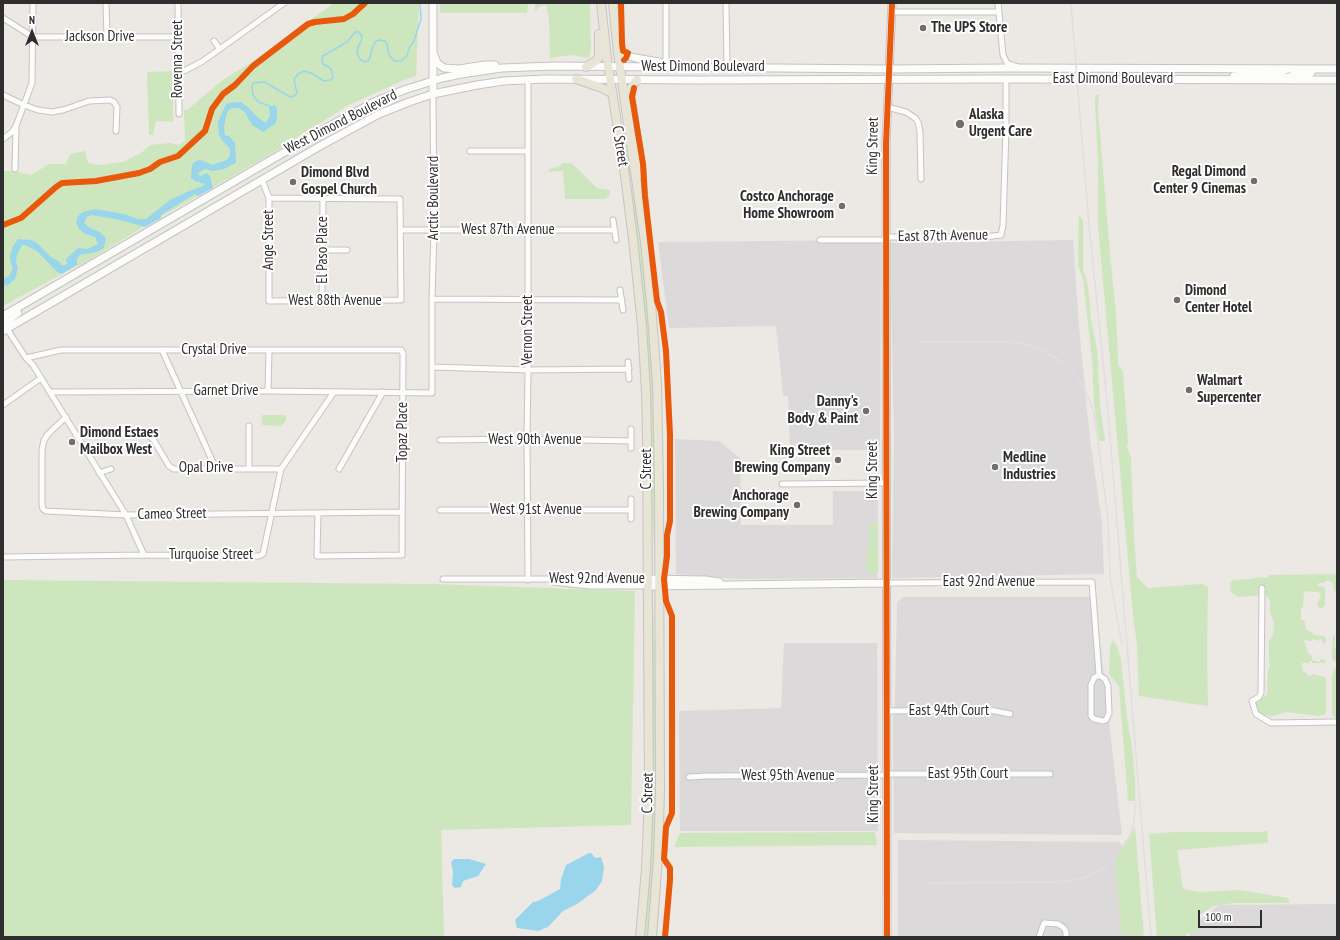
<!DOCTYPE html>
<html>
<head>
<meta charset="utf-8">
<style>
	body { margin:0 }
	#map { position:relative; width:1340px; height:940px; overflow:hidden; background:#ece8e4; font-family:"PT Sans Narrow",sans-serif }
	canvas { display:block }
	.frame { position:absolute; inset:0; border:4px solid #2e2e2e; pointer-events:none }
	.north { position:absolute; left:12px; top:12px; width:40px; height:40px; -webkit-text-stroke:3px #fff; paint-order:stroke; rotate:0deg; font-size:11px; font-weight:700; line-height:16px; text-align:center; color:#2e2e2e }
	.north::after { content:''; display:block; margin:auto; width:14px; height:18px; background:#2e2e2e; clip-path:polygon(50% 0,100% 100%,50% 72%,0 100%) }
	.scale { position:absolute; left:1198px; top:910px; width:64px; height:18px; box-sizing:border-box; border:2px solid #2e2e2e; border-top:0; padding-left:5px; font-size:12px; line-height:14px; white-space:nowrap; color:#2e2e2e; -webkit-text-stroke:3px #fff; paint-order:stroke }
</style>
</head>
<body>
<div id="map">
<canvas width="1340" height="940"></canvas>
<div class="frame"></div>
<div class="north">N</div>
<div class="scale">100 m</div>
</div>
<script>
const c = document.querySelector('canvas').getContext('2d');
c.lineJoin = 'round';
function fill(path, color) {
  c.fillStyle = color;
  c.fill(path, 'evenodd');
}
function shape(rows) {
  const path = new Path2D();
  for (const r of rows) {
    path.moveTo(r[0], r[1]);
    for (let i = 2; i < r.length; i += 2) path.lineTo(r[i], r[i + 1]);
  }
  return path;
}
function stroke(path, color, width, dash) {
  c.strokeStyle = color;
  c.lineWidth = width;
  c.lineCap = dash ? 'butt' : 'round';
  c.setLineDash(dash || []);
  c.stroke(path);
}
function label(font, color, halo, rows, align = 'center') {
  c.font = font + ' "PT Sans Narrow",sans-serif';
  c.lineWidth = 4;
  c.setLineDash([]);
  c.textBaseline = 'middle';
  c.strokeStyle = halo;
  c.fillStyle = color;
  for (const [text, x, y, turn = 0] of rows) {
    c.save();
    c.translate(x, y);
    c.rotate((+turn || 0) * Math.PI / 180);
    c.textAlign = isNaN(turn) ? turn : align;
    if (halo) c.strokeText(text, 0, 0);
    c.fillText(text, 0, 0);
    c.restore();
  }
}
fill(shape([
	[881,240,880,446,876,450,790,450,788,397,783,395,776,326,669,328,658,242],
	[1073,240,1079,327,1090,439,1102,523,1104,574,892,578,894,440,890,243],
	[675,439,719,441,740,458,741,525,833,525,833,491,878,491,877,578,738,579,676,574],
	[903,597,1095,597,1122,835,894,833,893,720,895,702,897,602],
	[784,643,877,643,878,831,680,831,679,711,781,708],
	[898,840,1119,842,1129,853,1134,937,898,937],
	[1337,904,1337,937,1189,937,1197,922,1219,905]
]), '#dcd9db');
fill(shape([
	[334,3,419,3,416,76,404,80,347,106,266,157,145,226,79,266,77,266,3,306,3,171,11,171,31,175,49,164,66,164,70,154,85,151,88,163,100,165,123,162,141,153,150,145,170,143,178,145,185,141,184,110,187,110,224,79,252,62],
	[440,3,528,3,527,13,440,13],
	[535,3,590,3,591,48,589,58,571,55,550,58,549,20,546,5,540,6,535,11],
	[173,71,173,122,156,121,153,135,149,135,147,72],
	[1096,95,1099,95,1098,109,1110,254,1116,313,1118,364,1123,372,1128,441,1127,448,1131,458,1134,538,1137,577,1148,588,1202,584,1208,587,1207,652,1208,706,1139,696,1137,646,1133,615,1098,226,1098,162,1095,102],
	[563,163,571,163,578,169,597,188,610,190,610,196,605,199,565,199,563,171,548,172,549,169,558,167],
	[628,167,640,230,649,324,653,382,656,557,655,558,651,501,649,393,644,311,637,236],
	[1079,215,1083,221,1083,269,1088,286,1091,319,1097,349,1100,405,1105,441,1099,441,1094,403,1092,358,1083,279,1078,265],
	[262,415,286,415,286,421,281,426,262,425],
	[878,523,878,573,868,573,866,561,869,546,870,524],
	[1337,574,1337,591,1334,591,1333,582,1327,580,1324,583,1319,583,1317,586,1323,587,1325,589,1325,605,1322,608,1319,608,1317,605,1321,594,1319,592,1306,591,1304,593,1303,607,1301,609,1301,620,1304,620,1307,631,1312,632,1314,635,1324,636,1326,638,1325,645,1321,639,1319,639,1320,641,1312,639,1312,641,1308,641,1306,639,1304,640,1308,653,1312,656,1312,660,1320,662,1320,659,1325,660,1326,663,1312,663,1312,661,1310,661,1309,663,1302,663,1303,671,1310,676,1312,674,1325,677,1326,680,1326,714,1318,716,1287,712,1273,716,1262,715,1256,709,1254,703,1267,695,1268,668,1270,666,1269,660,1269,642,1273,635,1274,623,1270,612,1270,601,1267,596,1262,595,1238,597,1231,592,1230,583,1233,580,1251,579,1260,577,1267,578,1269,575],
	[3,580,431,584,635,591,631,825,441,830,444,937,3,937],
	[651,605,653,605,656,668,655,838,649,937,644,937,648,885,652,795],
	[1335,635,1335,648,1337,649,1337,650,1336,651,1336,661,1334,661,1332,659,1332,655,1333,636],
	[1113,640,1117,646,1121,660,1127,718,1132,747,1135,780,1135,801,1128,801,1119,686,1109,674,1110,647],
	[1334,668,1336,669,1336,673,1337,673,1337,719,1332,715,1332,677],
	[1135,827,1144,937,1122,937,1115,860],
	[1267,830,1268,843,1177,850,1183,889,1200,892,1238,890,1288,898,1290,903,1234,903,1214,906,1198,916,1199,932,1186,934,1186,937,1157,937,1149,834,1175,832,1262,832],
	[875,832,877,845,674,847,680,833]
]), '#cee6be');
fill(shape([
	[235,102,241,102,249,108,256,116,266,123,270,116,269,107,275,105,277,109,277,119,275,124,263,132,252,125,244,111,238,108,232,108,229,110,226,115,224,127,225,135,229,136,235,143,236,163,224,169,213,171,205,169,198,173,200,176,207,173,210,176,213,188,198,196,195,194,161,215,161,218,145,227,120,220,91,215,87,217,84,223,90,228,100,232,106,238,104,248,96,252,80,255,77,259,77,265,62,274,57,272,37,251,25,245,22,245,17,255,16,262,18,268,15,279,8,285,3,286,3,279,9,276,13,268,10,260,10,255,12,251,12,248,18,239,31,240,37,243,51,257,60,262,61,265,65,265,67,264,66,259,78,248,87,249,98,244,95,237,85,234,79,229,76,222,78,216,83,212,95,209,124,214,138,219,146,219,170,200,189,191,203,186,205,184,195,181,191,178,192,165,194,162,199,160,206,162,212,165,227,160,230,155,230,149,221,139,219,134,218,123,219,119,226,104],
	[589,853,591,853,595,858,601,857,604,867,602,881,596,890,577,904,563,911,548,927,538,931,517,928,515,920,533,902,538,901,560,889,561,879,566,865],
	[454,859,469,859,486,864,478,876,463,881,461,887,455,888,452,885,453,872,451,862]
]), '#99d6ec');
stroke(shape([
	[270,106,258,102,253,95,252,87,253,83,265,82,290,97,294,96,297,93,294,79,298,74,304,71,311,73,324,81,330,80,333,78,332,71,329,67,323,64,322,59,323,56,347,42,355,32,359,32,362,36,361,42,358,47,357,53,360,59,365,62,369,60,373,46,375,42,380,40,385,41,387,44,389,55,394,61,401,61,407,56,409,48,414,41,421,19,420,3]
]), '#99d6ec', 1.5);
const street = shape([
	[106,3,107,37],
	[178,3,179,114],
	[726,3,727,67],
	[998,3,1003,55,1007,63,1018,67],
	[891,12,998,12],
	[3,18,33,37,178,37],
	[214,41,220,49],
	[666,67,666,3],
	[178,72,186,70,203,61,284,3],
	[3,95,24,105,38,110,52,112,63,110,89,101,110,100,114,102,117,107,116,131],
	[887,107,906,112,915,118,918,122,920,132,921,179],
	[3,139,12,132,16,126,32,83,33,3],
	[470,151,527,151],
	[15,169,16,126],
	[262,180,269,198,269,301,401,300,400,199,269,198],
	[613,220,616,240],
	[401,230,615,230],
	[885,237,985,237,1001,235,1003,225,1006,129,1006,79],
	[820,240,885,240],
	[323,250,347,250],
	[620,290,623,310],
	[432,299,622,300],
	[322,301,323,198],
	[7,329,26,358,33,365,126,515,144,555],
	[162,350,216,469],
	[26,358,61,350,401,350,403,353,402,555,317,556,318,513],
	[628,362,629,379],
	[432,367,528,370,629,369],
	[268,391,269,350],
	[50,392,268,391,432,393,432,299,434,230,433,94],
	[3,405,41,378],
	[66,417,48,434,44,440,42,450,42,504,43,509,46,511,126,515,402,512],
	[249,426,249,468],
	[631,429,631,448],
	[76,435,147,435,153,439,169,466,174,469,281,469],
	[440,440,527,439,631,441],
	[339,469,383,392],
	[99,473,111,469],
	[782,484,886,483],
	[631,499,631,519],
	[440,510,631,510],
	[3,557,144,555,259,556,263,554,281,469,334,392],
	[443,579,648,579],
	[528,580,527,439,528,370,528,80],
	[553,582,589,586,648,586],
	[886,583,1092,582,1099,675,1094,678,1091,685,1091,716,1094,719,1103,721,1106,720,1109,713,1108,686,1105,679,1099,675],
	[1262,588,1261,693,1259,697,1252,701,1256,714,1271,723,1337,722],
	[886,711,990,710,1010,714],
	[887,774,1050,774],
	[689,777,707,776,887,775],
	[1039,937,1044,923,1058,924,1064,928,1066,932,1066,937]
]);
const secondary = shape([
	[433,52,437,63,444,68,459,69,485,65,495,65],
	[618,53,636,58,659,62,664,67],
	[1234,76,1246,75,1280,74,1287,69],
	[1286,78,1298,74,1311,73],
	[433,94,433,3],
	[3,316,326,128,374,102,404,90,442,78,461,74,502,68,553,66,889,69,1007,68,1337,69],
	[7,329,6,322,18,313],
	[3,331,320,146,379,114,409,102,433,94,477,85,504,81,544,79,700,80,1006,79,1337,80],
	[648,579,706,580,719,582],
	[648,586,886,583],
	[887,937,886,144,892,3]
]);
const primary = shape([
	[601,3,607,59,624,168,633,239,642,326,646,391,647,437,649,795,646,869,640,937],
	[613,3,618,53,645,242,651,303,657,383,659,487,660,792,658,858,652,937],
	[586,67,596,61,599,57,599,34],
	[576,79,602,88,611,93],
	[637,80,631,88,630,93,642,174]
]);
stroke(street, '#c5c4c5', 7);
stroke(secondary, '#c5c4c5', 9);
stroke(primary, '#c6c5c4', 10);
stroke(street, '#fcfcfb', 5);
stroke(secondary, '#fcfcfb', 7);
stroke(primary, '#e8e4d6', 8);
stroke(shape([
	[1071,3,1089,225,1107,401,1151,937],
	[916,342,1008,342,1026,344,1041,349,1060,361,1073,373,1082,384,1092,406,1095,419,1108,519,1110,578,1122,645],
	[927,883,1056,882,1076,880,1086,877,1105,867,1121,849,1128,838,1133,827,1136,803]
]), '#dfdfe1', 1.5);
stroke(shape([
	[621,3,622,43,623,51,628,53,626,58,624,60],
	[634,88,632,97,643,164,645,196,657,301,661,312,666,351,670,435,670,521,667,535,667,556,664,579,666,601,672,616,672,813,666,827,664,859,670,868,670,880,665,937],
	[3,225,21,218,56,187,62,183,96,181,139,173,150,169,160,162,178,156,205,131,212,109,223,94,235,85,253,66,308,24,315,22,344,19,353,14,365,3],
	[887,937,886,144,892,3]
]), '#e8590c', 6);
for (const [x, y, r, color] of [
	[923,28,4,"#706f6e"],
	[960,124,5,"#706f6e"],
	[1254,181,4,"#706f6e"],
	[293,182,4,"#706f6e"],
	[842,206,4,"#706f6e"],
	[1177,300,4,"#706f6e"],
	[1189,390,4,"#706f6e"],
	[866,411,4,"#706f6e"],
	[72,442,4,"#706f6e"],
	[838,460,4,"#706f6e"],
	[995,467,4,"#706f6e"],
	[797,505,4,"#706f6e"]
]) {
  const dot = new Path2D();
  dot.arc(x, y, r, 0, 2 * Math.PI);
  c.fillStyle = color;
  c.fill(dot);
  stroke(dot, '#fff', 1.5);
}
label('bold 15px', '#2e2e2e', '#fff', [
	["The UPS Store",931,28],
	["Alaska",969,115],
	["Urgent Care",969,132],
	["Regal Dimond",1246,172,"right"],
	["Center 9 Cinemas",1246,189,"right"],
	["Dimond Blvd",301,173],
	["Gospel Church",301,190],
	["Costco Anchorage",834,197,"right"],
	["Home Showroom",834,214,"right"],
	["Dimond",1185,291],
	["Center Hotel",1185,308],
	["Walmart",1197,381],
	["Supercenter",1197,398],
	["Danny's",858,402,"right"],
	["Body & Paint",858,419,"right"],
	["Dimond Estaes",80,433],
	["Mailbox West",80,450],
	["King Street",830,451,"right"],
	["Brewing Company",830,468,"right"],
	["Medline",1003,458],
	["Industries",1003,475],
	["Anchorage",789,496,"right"],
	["Brewing Company",789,513,"right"]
], 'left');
label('15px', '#2e2e2e', '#fff', [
	["Jackson Drive",100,37],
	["Rovenna Street",178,59,-90],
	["West Dimond Boulevard",703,67],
	["East Dimond Boulevard",1113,79],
	["West Dimond Boulevard",341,122,-27],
	["C Street",620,146,81],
	["King Street",873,146,-89],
	["Arctic Boulevard",434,198,-90],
	["West 87th Avenue",508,230],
	["East 87th Avenue",943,236,-1],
	["Ange Street",269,240,-90],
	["El Paso Place",323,250,-90],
	["West 88th Avenue",335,301],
	["Vernon Street",528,330,-90],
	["Crystal Drive",214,350],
	["Garnet Drive",226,391],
	["Topaz Place",403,432,-90],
	["West 90th Avenue",535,440],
	["Opal Drive",206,468],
	["C Street",647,469,-90],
	["King Street",873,470,-90],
	["West 91st Avenue",536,510],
	["Cameo Street",172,514,-1],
	["Turquoise Street",211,555],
	["West 92nd Avenue",597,579],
	["East 92nd Avenue",989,582],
	["East 94th Court",949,711],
	["East 95th Court",968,774],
	["West 95th Avenue",788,776],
	["C Street",648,793,-89],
	["King Street",874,794,-90]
]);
</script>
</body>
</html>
